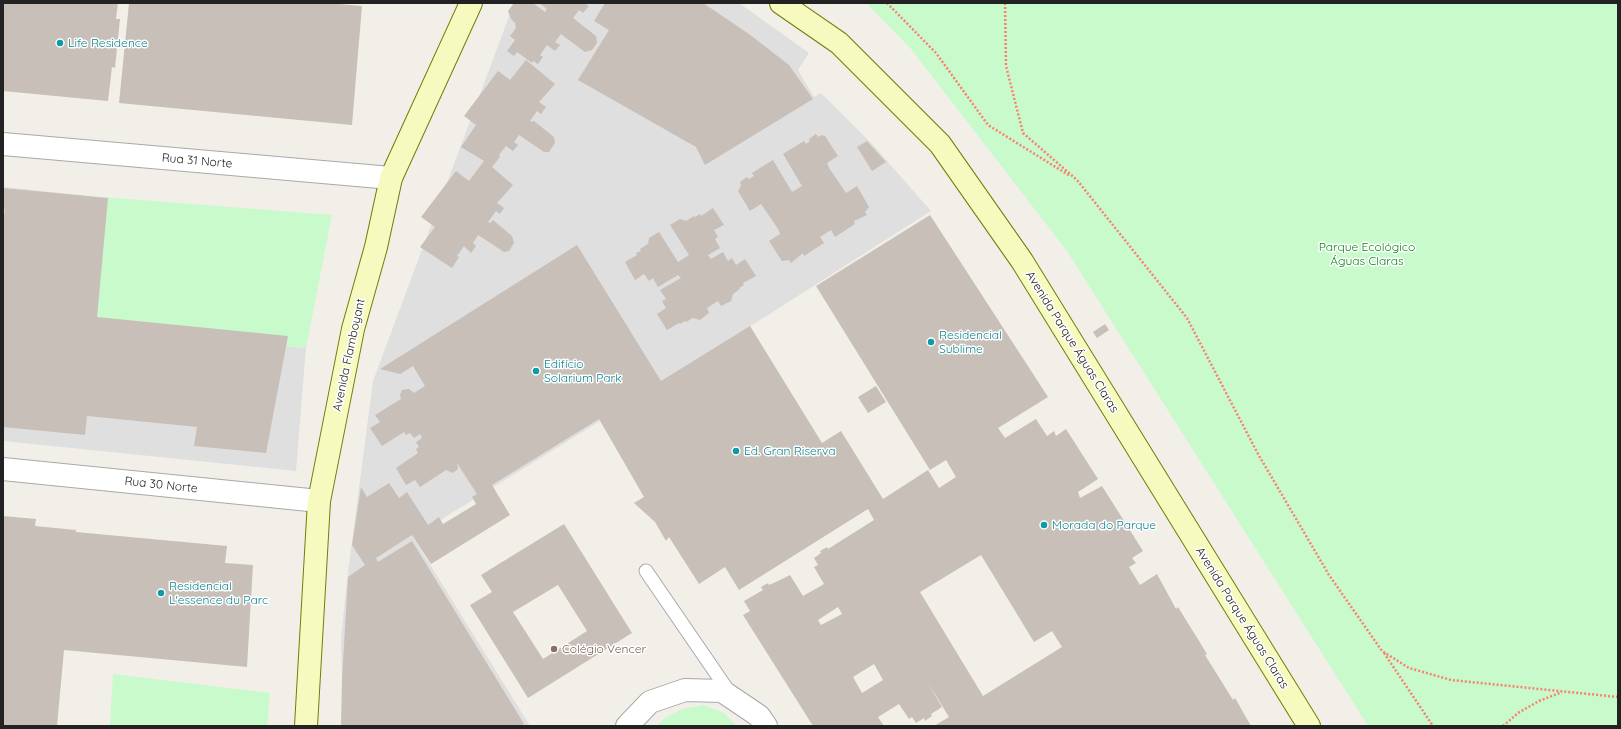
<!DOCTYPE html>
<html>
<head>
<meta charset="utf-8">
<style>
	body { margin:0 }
	#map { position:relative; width:1621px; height:729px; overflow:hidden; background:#f2efe9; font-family:Quicksand,sans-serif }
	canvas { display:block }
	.frame { position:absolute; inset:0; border:4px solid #222; pointer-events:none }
</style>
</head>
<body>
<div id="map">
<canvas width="1621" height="729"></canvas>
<div class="frame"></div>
</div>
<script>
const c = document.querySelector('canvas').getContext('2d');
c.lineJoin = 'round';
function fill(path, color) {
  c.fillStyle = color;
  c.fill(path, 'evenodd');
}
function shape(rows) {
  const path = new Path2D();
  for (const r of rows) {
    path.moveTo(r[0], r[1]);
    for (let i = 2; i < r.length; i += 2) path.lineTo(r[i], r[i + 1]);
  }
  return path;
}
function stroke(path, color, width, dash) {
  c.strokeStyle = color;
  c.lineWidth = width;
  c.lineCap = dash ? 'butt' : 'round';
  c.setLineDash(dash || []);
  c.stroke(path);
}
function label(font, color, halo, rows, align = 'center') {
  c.font = font + ' Quicksand,sans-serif';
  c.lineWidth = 3;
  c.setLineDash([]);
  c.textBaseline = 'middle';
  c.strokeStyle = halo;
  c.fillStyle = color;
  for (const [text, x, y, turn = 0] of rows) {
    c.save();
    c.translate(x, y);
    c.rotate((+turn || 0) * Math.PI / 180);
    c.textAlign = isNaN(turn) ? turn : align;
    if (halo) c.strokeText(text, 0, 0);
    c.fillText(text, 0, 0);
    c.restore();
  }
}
fill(shape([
	[514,3,739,3,809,53,798,70,814,97,821,93,874,146,931,211,660,384,413,537,530,726,343,726,341,639,347,580,373,381],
	[3,187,90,196,77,326,306,348,296,471,3,441]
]), '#e0dfdf');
fill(shape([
	[866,3,1618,3,1618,726,1368,726,1067,251,911,49],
	[90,196,332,215,306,348,77,326],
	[113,674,270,693,267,726,110,726],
	[703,705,724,713,737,726,656,726,665,718,682,709]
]), '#c8facc');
fill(shape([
	[3,3,118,3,116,19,120,19,115,68,112,67,108,101,3,91],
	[129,3,328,3,362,6,352,125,119,103],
	[514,3,533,3,545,12,547,9,539,3,584,3,589,6,583,13,579,10,573,18,596,36,597,43,592,50,585,52,561,34,555,42,560,45,555,51,547,45,540,55,543,57,538,64,533,61,532,63,517,52,514,56,507,51,515,40,510,36,516,28,515,23,511,19,508,11],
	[605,3,703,3,749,34,789,65,813,99,705,165,696,147,578,80,609,30,594,21],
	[526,60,555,84,539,102,546,107,541,114,537,111,530,121,532,122,534,121,554,137,555,143,549,152,544,152,519,135,514,142,518,145,513,151,506,146,499,155,500,157,492,167,513,185,497,203,504,208,500,214,496,211,488,222,490,223,493,220,512,236,514,243,509,251,504,252,478,235,473,243,476,246,471,253,464,246,457,256,459,257,452,268,420,247,435,227,421,217,456,171,469,181,484,161,461,147,476,125,464,116,498,71,510,80],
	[816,134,818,137,822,135,825,136,838,156,827,163,829,168,846,193,857,186,869,207,865,212,867,215,854,221,855,224,835,237,831,230,820,237,824,243,804,256,803,253,791,263,789,260,782,261,769,241,780,234,778,229,761,204,750,211,738,191,741,185,740,182,747,177,749,179,754,176,752,173,773,160,792,192,802,186,783,154,804,141,806,144,810,141,809,139],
	[867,141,886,162,872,171,857,147],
	[3,188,108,198,97,317,288,336,266,453,194,446,197,427,87,416,85,435,3,427,3,222,5,209,3,209],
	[713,208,724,225,714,230,718,237,715,239,720,248,708,255,711,259,723,252,728,261,732,258,736,265,745,259,756,276,743,283,744,285,739,288,740,289,733,294,731,301,721,306,718,301,707,308,709,313,700,320,693,318,686,322,685,321,680,324,679,323,667,330,657,314,666,308,662,301,666,299,660,290,681,278,678,275,658,287,653,278,649,281,644,274,635,280,625,262,637,255,636,253,641,251,640,249,648,244,649,238,659,232,678,262,689,255,670,225,680,219,686,221,694,216,695,217,700,214,701,216],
	[930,215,1048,397,998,428,1005,438,1036,419,1047,436,1054,431,1056,436,1066,429,1098,479,1078,492,1080,498,1102,486,1143,551,1132,558,1136,563,1129,567,1140,585,1157,574,1176,609,1178,607,1207,654,1205,655,1233,700,1235,698,1251,726,934,726,949,717,927,681,942,707,931,714,932,716,925,721,924,718,916,723,912,717,909,719,899,704,878,717,884,726,813,726,743,615,750,611,744,601,763,590,761,587,768,583,769,585,778,581,790,575,803,596,824,584,814,567,818,565,814,558,821,553,820,551,827,547,828,549,874,520,868,509,739,590,725,567,699,584,669,537,666,541,655,522,634,503,644,497,599,419,492,485,510,515,431,564,412,535,376,558,378,562,412,541,524,724,521,726,341,726,342,679,348,577,365,565,352,545,361,487,367,497,389,483,399,498,407,492,428,525,439,517,443,524,476,504,472,497,477,494,457,463,458,469,453,473,446,470,420,487,415,480,406,485,396,468,418,453,416,449,419,447,416,442,422,438,420,434,414,438,410,433,406,435,404,432,382,446,370,428,380,422,375,415,401,399,400,395,402,390,409,389,414,393,425,386,413,366,400,374,380,369,577,245,661,381,750,326,822,443,841,431,883,499,928,470,939,488,956,477,946,460,930,470,816,286],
	[981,555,1034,642,1052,631,1062,647,983,696,920,592],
	[838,607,842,614,821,625,818,620],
	[874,664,883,680,862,693,853,677],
	[1105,324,1109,330,1097,338,1093,332],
	[876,386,886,402,868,413,858,397],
	[3,516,36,519,35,526,76,530,76,532,227,546,225,563,253,565,247,667,64,650,57,726,3,726],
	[564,524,632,633,528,698,470,605,492,592,481,575],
	[558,585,587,631,543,659,513,612]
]), '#c7bfb8');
const lane = shape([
	[646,571,731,695]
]);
const street = shape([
	[3,144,391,178],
	[3,469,319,501],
	[627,726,650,702,685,690,722,691,759,716,766,726]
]);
const secondary = shape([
	[781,3,839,43,940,144,1022,261,1309,726],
	[306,726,319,501,353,329,376,247,391,178,471,3]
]);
stroke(lane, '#a9a9a9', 15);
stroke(street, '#a9a9a9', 24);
stroke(secondary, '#707d05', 24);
stroke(shape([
	[887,3,936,53,988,125,1070,176],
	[1005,3,1006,66,1023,133,1077,180,1187,318,1258,454,1329,575,1382,651,1409,668,1451,680,1618,697],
	[1384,653,1433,726],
	[1503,726,1518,713,1539,701,1562,692]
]), '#fa8072', 2.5, [2, 2]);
stroke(lane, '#fff', 13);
stroke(street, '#fff', 22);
stroke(secondary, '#f7fabf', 22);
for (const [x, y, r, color] of [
	[60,43,4,"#0f9aa8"],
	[931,342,4,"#0f9aa8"],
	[536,371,4,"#0f9aa8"],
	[736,451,4,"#0f9aa8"],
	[1044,525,4,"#0f9aa8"],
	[161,593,4,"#0f9aa8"],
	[554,649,4,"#8d6e63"]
]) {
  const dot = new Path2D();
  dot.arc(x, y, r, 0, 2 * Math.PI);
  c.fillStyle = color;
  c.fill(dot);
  stroke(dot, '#fff', 1.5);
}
label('12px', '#0d838f', '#fff', [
	["Life Residence",68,43],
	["Residencial",939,335],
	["Sublime",939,349],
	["Edifício",544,364],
	["Solarium Park",544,378],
	["Ed. Gran Riserva",744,451],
	["Morada do Parque",1052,525],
	["Residencial",169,586],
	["L'essence du Parc",169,600]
], 'left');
label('12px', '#222', '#fff', [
	["Rua 31 Norte",197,161,5],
	["Avenida Parque Águas Claras",1072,342,58],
	["Avenida Flamboyant",349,355,-78],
	["Rua 30 Norte",161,485,6],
	["Avenida Parque Águas Claras",1242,618,58]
]);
label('12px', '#0c8416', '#fff', [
	["Parque Ecológico",1367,247],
	["Águas Claras",1367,261]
]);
label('12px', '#785e54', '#fff', [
	["Colégio Vencer",562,649]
], 'left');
</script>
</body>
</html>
